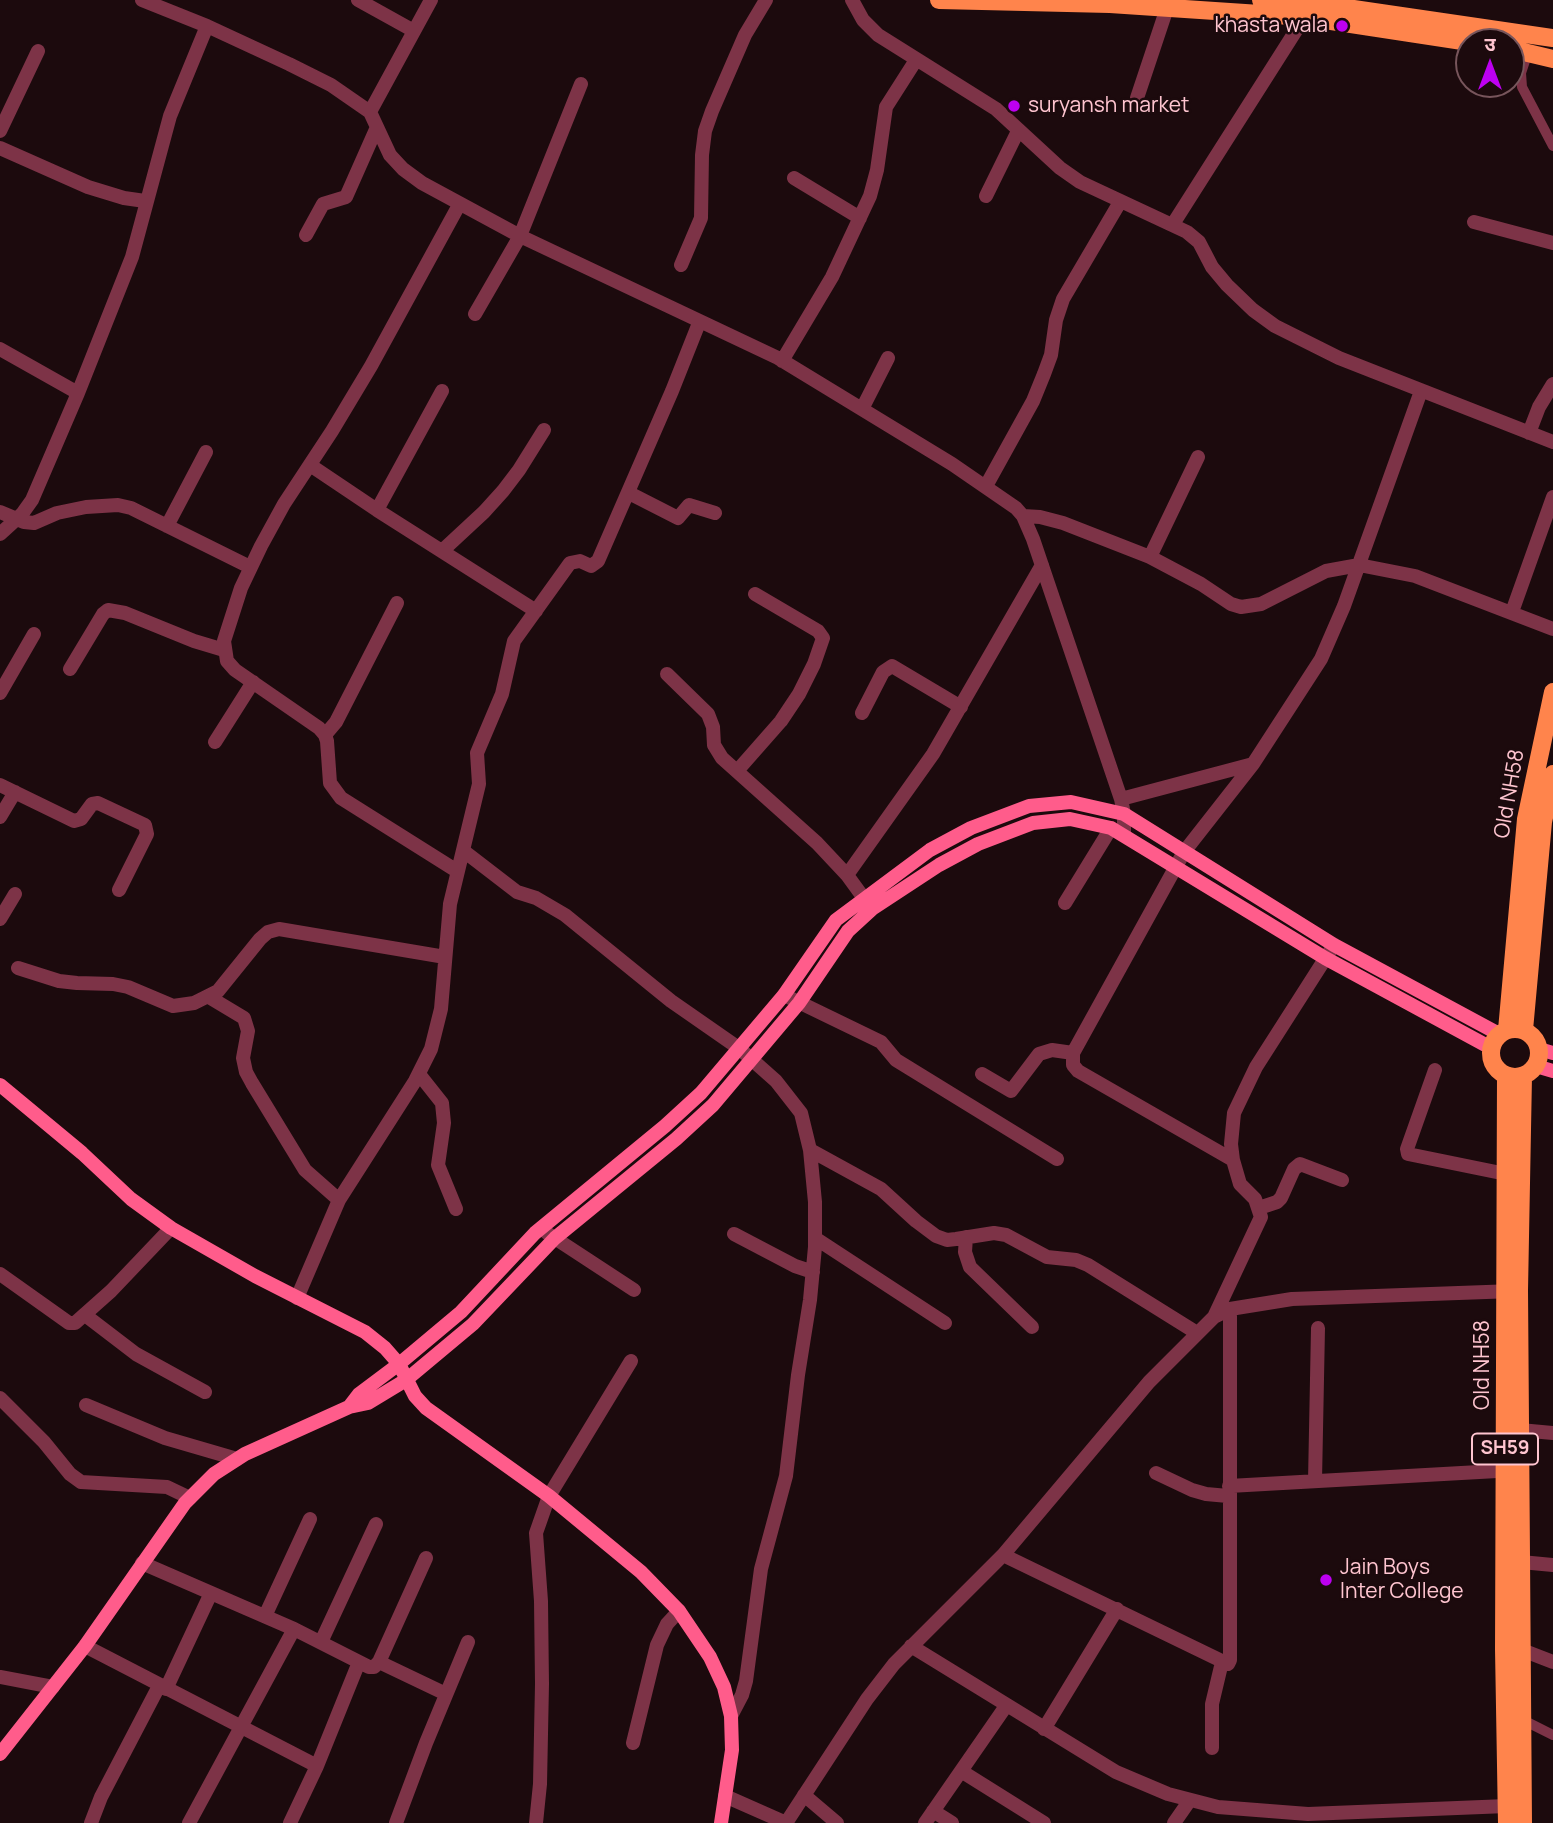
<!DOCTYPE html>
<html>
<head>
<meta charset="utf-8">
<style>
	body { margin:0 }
	#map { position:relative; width:1553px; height:1823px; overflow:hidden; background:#1c0a0d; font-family:Manrope,"Noto Sans Devanagari",sans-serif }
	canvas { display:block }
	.north { position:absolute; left:1455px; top:28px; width:70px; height:70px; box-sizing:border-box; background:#1c0a0d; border:2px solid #77555b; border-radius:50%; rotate:0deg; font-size:19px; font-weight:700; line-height:28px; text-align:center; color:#ffc5d0 }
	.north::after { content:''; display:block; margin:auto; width:24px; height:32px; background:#bd00f0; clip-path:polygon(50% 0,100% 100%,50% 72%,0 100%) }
</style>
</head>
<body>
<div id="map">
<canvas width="1553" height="1823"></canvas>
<div class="north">उ</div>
</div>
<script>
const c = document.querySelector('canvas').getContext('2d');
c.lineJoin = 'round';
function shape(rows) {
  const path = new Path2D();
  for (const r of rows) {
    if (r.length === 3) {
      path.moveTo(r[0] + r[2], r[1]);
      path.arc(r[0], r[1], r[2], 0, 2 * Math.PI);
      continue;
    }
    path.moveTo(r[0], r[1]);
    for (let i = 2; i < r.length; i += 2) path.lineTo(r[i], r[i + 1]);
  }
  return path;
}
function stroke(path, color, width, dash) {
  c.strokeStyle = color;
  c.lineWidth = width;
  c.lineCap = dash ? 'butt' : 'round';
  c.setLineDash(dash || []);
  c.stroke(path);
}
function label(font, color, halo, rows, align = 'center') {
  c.font = font + ' Manrope,sans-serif';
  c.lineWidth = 5;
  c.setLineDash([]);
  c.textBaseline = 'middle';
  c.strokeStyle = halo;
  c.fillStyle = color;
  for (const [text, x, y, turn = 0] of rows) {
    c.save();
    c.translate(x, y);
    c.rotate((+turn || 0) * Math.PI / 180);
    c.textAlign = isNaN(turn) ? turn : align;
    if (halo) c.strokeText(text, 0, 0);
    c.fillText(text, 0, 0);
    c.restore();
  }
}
stroke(shape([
	[1528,52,1521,73,1522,87,1553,146],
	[1523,1720,1553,1735]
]), '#7d3347', 10);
stroke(shape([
	[142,0,207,26,289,64,331,85,370,112],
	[358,0,414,31],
	[431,0,370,112,390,155,403,169,422,183,520,236,778,358,952,464,1016,508,1023,516,1033,539,1121,799,1124,814,1124,835],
	[852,0,863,20,878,35,996,109,1060,168,1080,182,1187,232,1199,242,1212,267,1227,285,1253,310,1275,326,1339,358,1553,442],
	[1137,98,1167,8],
	[0,131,38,51],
	[0,148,88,187,124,198,145,201],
	[794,178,860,218],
	[986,196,1018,131],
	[1474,222,1553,243],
	[1173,224,1309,10],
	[306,235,323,204,346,197,377,127],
	[681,265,701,218,702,155,705,131,712,111,745,35,766,0],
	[475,314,520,236,581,84],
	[0,349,78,393],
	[782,361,832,277,870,196,877,170,886,107,916,60],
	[862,409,888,358],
	[1529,433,1539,407,1553,384],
	[310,465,377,510,536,611],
	[986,486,1033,401,1044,374,1051,355,1056,320,1063,299,1120,202],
	[629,493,678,518,689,505,715,513],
	[377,510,442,391],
	[0,512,24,522,34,523,57,513,86,507,118,505,131,508,250,567],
	[1023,516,1040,517,1063,523,1150,557,1201,584,1231,604,1241,607,1261,604,1326,571,1359,565,1415,576,1553,629],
	[167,526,206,452],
	[0,534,22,514,32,500,78,393,132,257,170,116,207,26],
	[442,551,484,512,503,491,519,470,544,430],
	[1150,557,1198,457],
	[1512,612,1553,497],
	[70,669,103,614,108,610,125,613,194,641,224,650],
	[667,674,708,714,713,727,714,745,722,758,817,843,847,875],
	[0,693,34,634],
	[862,713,883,672,892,666,961,707],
	[325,735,336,722,397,603],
	[215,742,253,682],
	[737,771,781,721,799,694,814,664,823,638,818,631,755,594],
	[0,785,74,821,81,819,92,804,98,803,145,825,147,834,119,890],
	[1121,799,1253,764],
	[0,817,15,792],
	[465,852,517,892,536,898,565,915,671,1001,740,1049,776,1081,801,1113,810,1150,815,1202,815,1247,810,1300,798,1375,786,1476,761,1569,746,1681,742,1695,731,1716],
	[457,871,341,798,330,783,327,741,325,735,319,728,235,670,227,661,224,641,241,588,261,546,284,504,332,431,371,366,459,205],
	[1065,903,1111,828],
	[871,908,847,875,933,754,1042,565],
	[0,919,15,894],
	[18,968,59,981,77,983,113,984,128,987,173,1006,194,1003,218,991,260,939,268,932,279,929,445,957],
	[784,995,881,1042,896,1060,1057,1159],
	[209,997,244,1018,248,1031,243,1058,246,1072,252,1083,305,1170,339,1200],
	[1435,1070,1407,1149,1408,1154,1506,1174],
	[419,1074,442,1103,444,1123,438,1165,456,1209],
	[982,1074,1011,1091,1039,1054,1052,1050,1073,1053],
	[810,1150,881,1189,916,1221,936,1236,947,1240,956,1239,994,1233,1006,1235,1047,1257,1076,1260,1088,1265,1197,1333],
	[1233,1160,1078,1071,1073,1065,1073,1053,1184,852,1253,764,1321,659,1344,606,1421,391],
	[1259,1208,1277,1202,1281,1198,1294,1169,1300,1164,1342,1180],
	[547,1233,634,1290],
	[734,1234,795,1266,813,1272],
	[966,1237,965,1252,970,1267,1032,1327],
	[815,1238,945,1323],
	[0,1274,69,1323,75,1323,111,1291,171,1228],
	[297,1298,339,1200,415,1081,431,1049,441,1009,450,904,479,784,477,753,502,694,514,641,570,563,580,561,591,566,598,561,672,391,699,323],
	[85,1315,136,1354,205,1392],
	[1214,1317,1261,1217,1255,1199,1240,1184,1233,1160,1231,1144,1234,1113,1256,1067,1332,948],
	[0,1398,44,1442,70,1474,81,1482,167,1487,190,1498],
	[86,1405,165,1438,237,1459],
	[1520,1430,1553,1433],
	[1156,1473,1192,1490,1206,1494,1228,1496],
	[1315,1481,1318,1328],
	[1229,1486,1515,1470],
	[1003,1555,1228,1664,1230,1660,1230,1309],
	[1521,1562,1553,1565],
	[142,1563,294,1629,369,1667,374,1667,379,1662,446,1694],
	[265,1616,310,1519],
	[321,1642,376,1524],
	[85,1646,317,1766],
	[911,1646,1116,1772,1168,1794,1218,1807,1308,1814,1507,1806],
	[1522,1650,1553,1662],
	[379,1662,426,1558],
	[0,1677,53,1687],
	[166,1689,211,1593],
	[1044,1729,1117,1609],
	[633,1743,657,1645,667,1624,679,1611],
	[1212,1748,1212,1704,1222,1662],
	[961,1771,1044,1823],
	[804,1795,837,1823],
	[725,1796,786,1823],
	[933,1811,952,1823],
	[91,1823,101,1797,159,1686],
	[189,1823,294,1629],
	[290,1823,317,1766,359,1662],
	[396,1823,426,1743,468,1642],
	[536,1823,540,1784,542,1684,541,1601,536,1533,549,1496,631,1361],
	[786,1823,867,1699,894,1664,1003,1555,1149,1382,1214,1317,1230,1309,1292,1299,1514,1291],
	[925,1823,1006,1706],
	[1174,1823,1190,1800]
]), '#7d3347', 14);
stroke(shape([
	[1539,1049,1553,1053],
	[1536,1066,1553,1071],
	[0,1085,82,1153,131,1199,171,1228,255,1276,365,1332,385,1348,399,1364,415,1396,426,1408,549,1496,641,1572,679,1611,710,1657,724,1687,731,1716,732,1750,721,1823],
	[349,1407,359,1394,399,1364,461,1312,535,1233,665,1126,701,1093,784,995,836,920,930,850,971,828,1029,806,1071,802,1124,814,1334,945,1499,1034],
	[0,1754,85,1646,185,1503,214,1474,245,1454,349,1407,368,1403,406,1380,473,1324,555,1238,676,1139,713,1105,799,1003,848,931,872,909,939,865,978,844,1033,823,1070,819,1111,828,1325,958,1491,1048]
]), '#ff5c8b', 14);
stroke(shape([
	[939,0,1110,4,1305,17,1469,42],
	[1261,0,1313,3,1553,38],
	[1511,49,1553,59],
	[1515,1053,24],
	[1507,1030,1526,819,1553,692],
	[1524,1030,1543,822,1553,774],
	[1506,1076,1504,1649,1507,1823],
	[1523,1076,1519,1290,1523,1823]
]), '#ff844c', 18);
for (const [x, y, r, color] of [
	[1342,26,7,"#bd00f0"],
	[1014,106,7,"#bd00f0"],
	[1326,1580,7,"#bd00f0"]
]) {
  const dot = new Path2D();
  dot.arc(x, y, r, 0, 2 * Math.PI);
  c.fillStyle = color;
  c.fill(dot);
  stroke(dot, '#1c0a0d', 2.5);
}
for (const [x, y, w] of [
	[1505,1449,66]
]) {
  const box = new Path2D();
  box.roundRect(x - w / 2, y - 15.5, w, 31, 5);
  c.fillStyle = '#1c0a0d';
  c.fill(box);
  stroke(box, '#ffc5d0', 2);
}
label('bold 19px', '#ffc5d0', null, [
	["SH59",1505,1449]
]);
label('21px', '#ffc5d0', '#1c0a0d', [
	["khasta wala",1328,26,"right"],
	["suryansh market",1028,106],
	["Jain Boys",1340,1568],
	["Inter College",1340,1592]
], 'left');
label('21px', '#ffc5d0', '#1c0a0d', [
	["Old NH58",1510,794,-80],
	["Old NH58",1483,1365,-90]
]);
</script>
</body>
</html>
